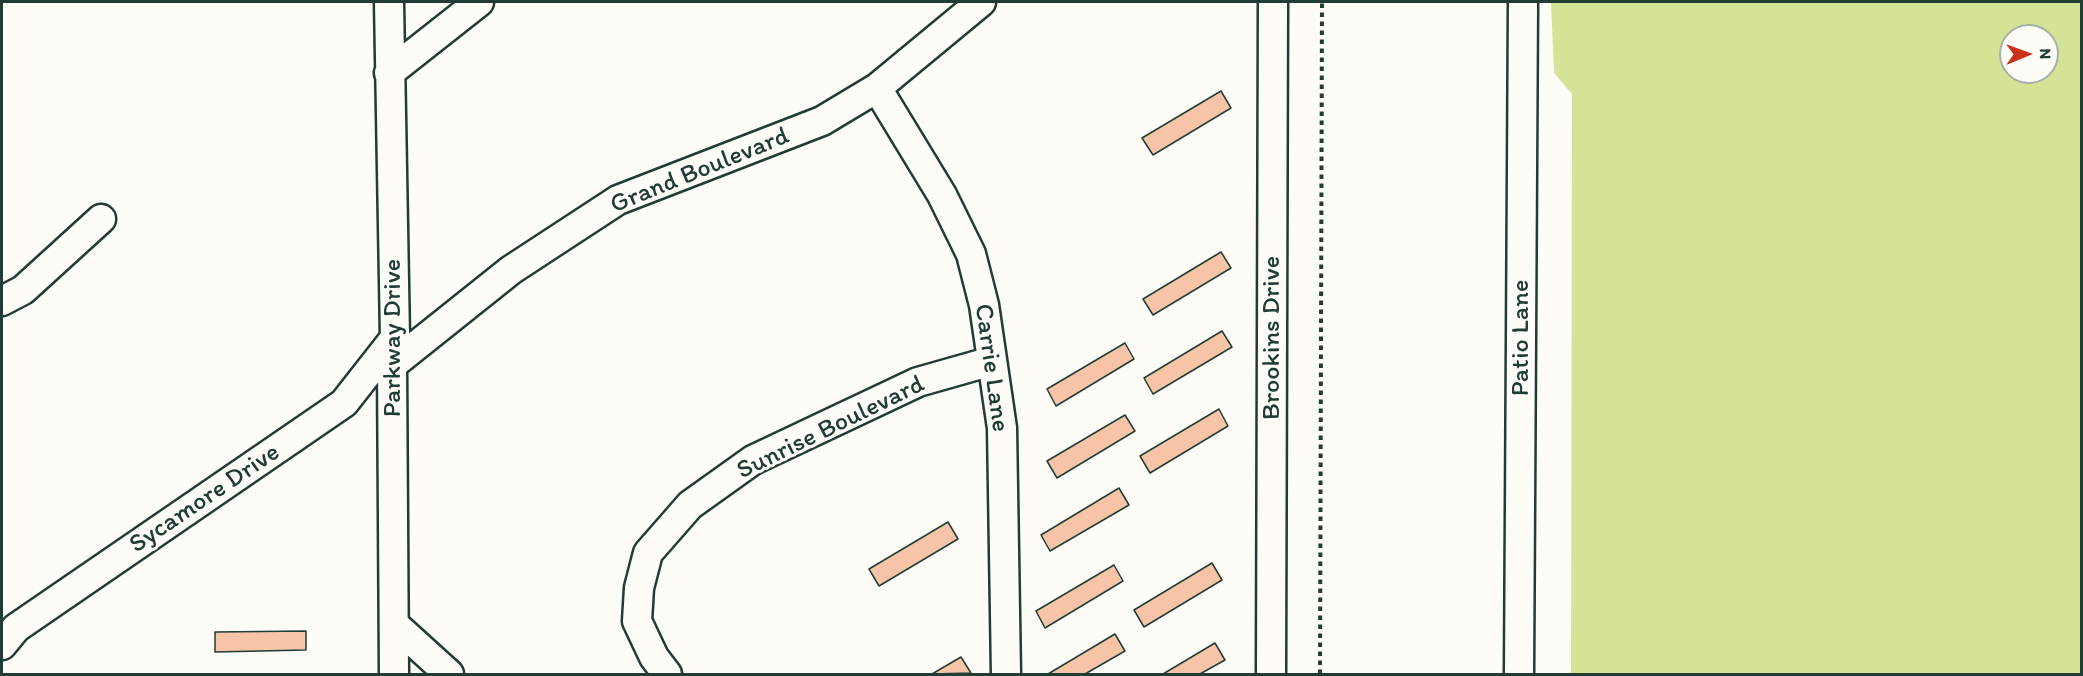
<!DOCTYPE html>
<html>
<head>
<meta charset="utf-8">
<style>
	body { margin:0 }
	#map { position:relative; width:2083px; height:676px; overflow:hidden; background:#fdfcf7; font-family:Itim,sans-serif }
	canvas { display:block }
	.frame { position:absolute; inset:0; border:3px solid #1f3d34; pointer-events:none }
	.north { position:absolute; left:1999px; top:24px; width:60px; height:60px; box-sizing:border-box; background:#fdfcf7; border:2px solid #a4b0a9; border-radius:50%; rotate:89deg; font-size:16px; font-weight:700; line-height:24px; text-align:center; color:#1f3d34 }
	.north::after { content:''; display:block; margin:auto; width:21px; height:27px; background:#c8321e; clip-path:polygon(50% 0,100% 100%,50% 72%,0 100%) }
</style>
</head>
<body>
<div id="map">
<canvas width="2083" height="676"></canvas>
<div class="frame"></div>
<div class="north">N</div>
</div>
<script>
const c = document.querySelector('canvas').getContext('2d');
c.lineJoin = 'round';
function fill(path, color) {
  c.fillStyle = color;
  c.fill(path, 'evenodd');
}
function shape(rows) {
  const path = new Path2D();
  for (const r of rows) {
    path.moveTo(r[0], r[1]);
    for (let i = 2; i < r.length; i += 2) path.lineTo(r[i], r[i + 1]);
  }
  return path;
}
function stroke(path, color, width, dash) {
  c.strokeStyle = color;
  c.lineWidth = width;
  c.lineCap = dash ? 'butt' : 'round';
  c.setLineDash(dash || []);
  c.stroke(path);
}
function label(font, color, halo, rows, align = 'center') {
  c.font = font + ' Itim,sans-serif';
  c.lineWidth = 6;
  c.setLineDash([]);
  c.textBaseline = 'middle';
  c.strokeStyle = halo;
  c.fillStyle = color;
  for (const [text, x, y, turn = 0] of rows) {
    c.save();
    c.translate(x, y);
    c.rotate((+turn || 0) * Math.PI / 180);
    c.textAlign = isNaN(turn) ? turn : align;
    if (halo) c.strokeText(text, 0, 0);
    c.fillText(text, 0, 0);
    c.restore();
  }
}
fill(shape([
	[1551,2,2081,2,2081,674,1571,674,1572,94,1554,73],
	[2011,36,2047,36,2047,72,2011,72]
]), '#d5e397');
const building = shape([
	[1221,91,1231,108,1153,155,1142,138,1221,91],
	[1221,252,1231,268,1153,315,1143,299,1221,252],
	[1222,331,1232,347,1153,394,1144,378,1222,331],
	[1125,343,1134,359,1056,406,1047,389,1125,343],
	[1219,409,1228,426,1150,473,1140,456,1219,409],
	[1125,415,1135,431,1057,478,1047,461,1125,415],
	[1119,488,1129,505,1050,551,1041,535,1119,488],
	[948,522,958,539,879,586,869,569,948,522],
	[1212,563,1222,580,1144,627,1134,610,1212,563],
	[1114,565,1123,581,1045,628,1036,611,1114,565],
	[306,631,306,650,215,652,215,632,306,631],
	[1115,634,1125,651,1085,674,1048,674,1115,634],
	[1215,643,1225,660,1200,674,1163,674,1215,643],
	[961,657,971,673,932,674,961,657]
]);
fill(building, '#f7c4a8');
stroke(building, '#1f3d34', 1.5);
const minor = shape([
	[389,2,395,338,392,365,394,674],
	[389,73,479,2],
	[877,88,942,195,971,254,984,305,1002,428,1006,674],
	[2,301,23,290,101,219],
	[392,365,511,270,618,200,822,121,877,88,981,2],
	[395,625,449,674],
	[2,645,16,628,344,403,395,338],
	[667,674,654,657,637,621,639,588,648,553,690,505,753,460,918,382,992,361],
	[1271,674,1273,2],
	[1519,674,1523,2]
]);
stroke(minor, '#1f3d34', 33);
stroke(shape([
	[1320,674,1322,2]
]), '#1f3d34', 4, [4.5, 4.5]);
stroke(minor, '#fdfcf7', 28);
label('26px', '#1f3d34', '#fdfcf7', [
	["Grand Boulevard",700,171,-22],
	["Parkway Drive",393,338,-90],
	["Brookins Drive",1272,338,-90],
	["Patio Lane",1521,338,-90],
	["Carrie Lane",991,368,82],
	["Sunrise Boulevard",831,428,-26],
	["Sycamore Drive",205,499,-34]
]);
</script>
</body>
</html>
